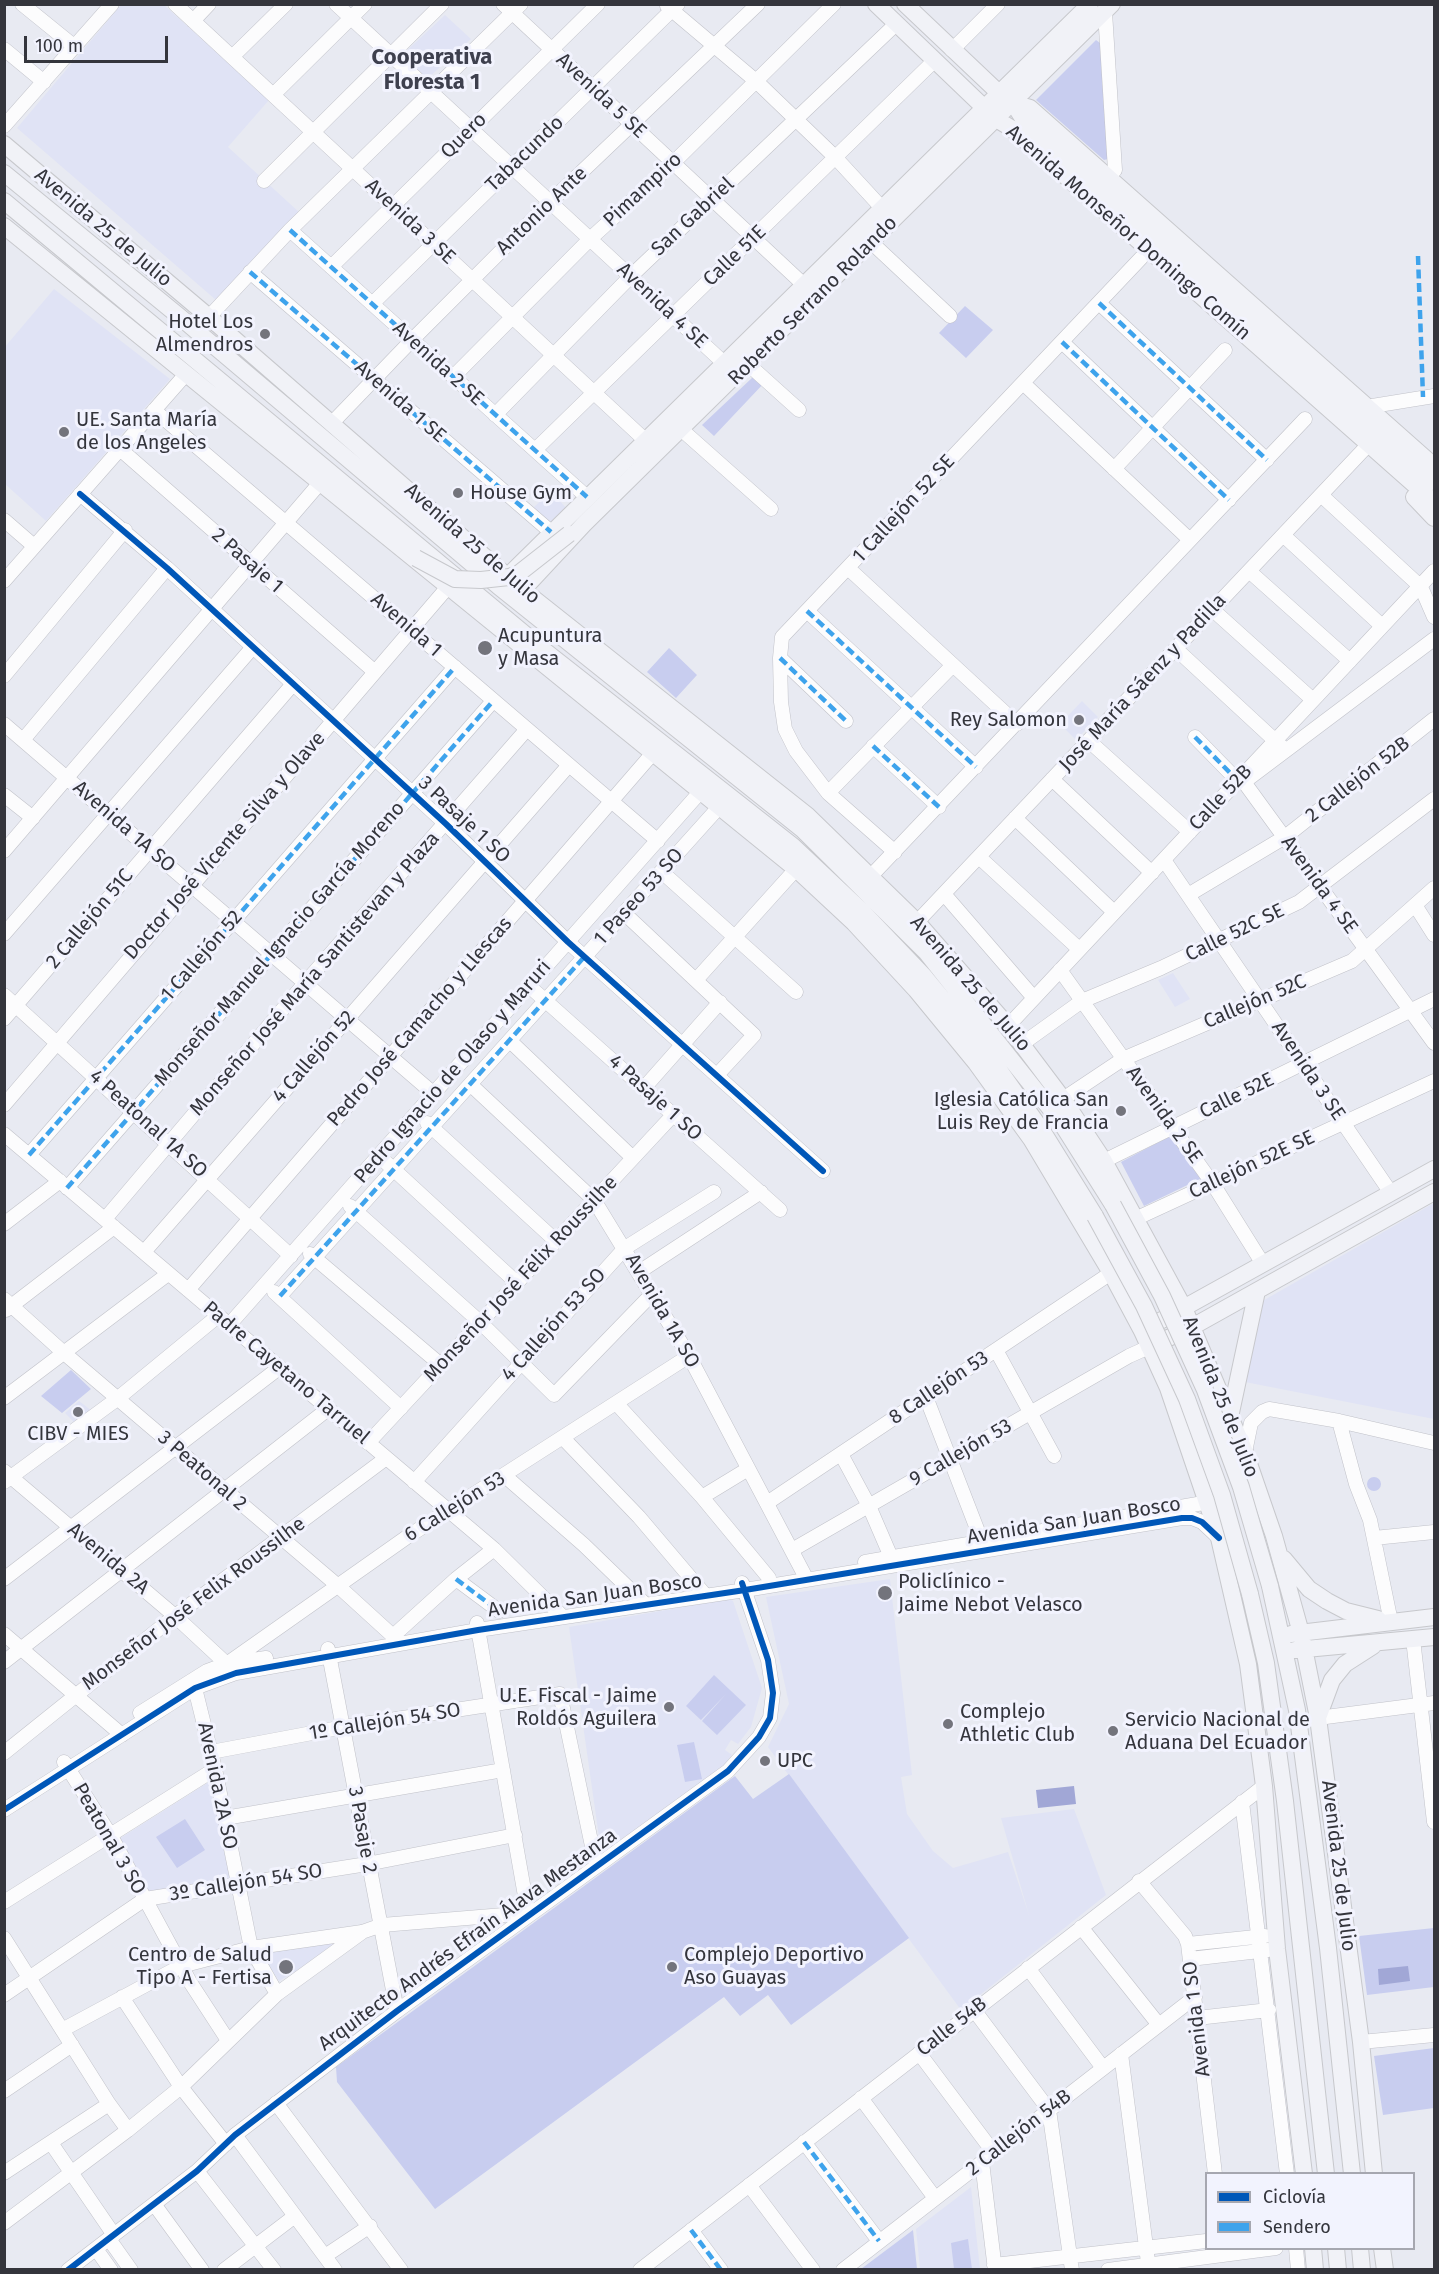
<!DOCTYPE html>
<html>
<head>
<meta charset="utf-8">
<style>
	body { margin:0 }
	#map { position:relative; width:1439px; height:2274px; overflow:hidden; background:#e8eaf2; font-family:"Fira Sans",sans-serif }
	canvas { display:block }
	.frame { position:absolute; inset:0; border:6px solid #34353c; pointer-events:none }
	.legend { position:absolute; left:1205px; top:2172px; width:210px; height:78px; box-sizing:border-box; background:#f2f3fe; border:2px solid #a6a7b0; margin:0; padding:8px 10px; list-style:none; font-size:18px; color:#34353c }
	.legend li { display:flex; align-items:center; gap:12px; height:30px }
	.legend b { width:30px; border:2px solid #a6a7b0 }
	.scale { position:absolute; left:24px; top:36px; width:144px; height:27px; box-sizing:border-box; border:3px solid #34353c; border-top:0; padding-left:8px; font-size:18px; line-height:21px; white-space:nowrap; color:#34353c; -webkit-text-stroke:4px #f2f3fe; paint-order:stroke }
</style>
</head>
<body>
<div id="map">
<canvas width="1439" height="2274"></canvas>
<div class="frame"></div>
<ul class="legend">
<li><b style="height:8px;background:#0057b8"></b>Ciclovía</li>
<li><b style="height:8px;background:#3ea3ec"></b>Sendero</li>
</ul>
<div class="scale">100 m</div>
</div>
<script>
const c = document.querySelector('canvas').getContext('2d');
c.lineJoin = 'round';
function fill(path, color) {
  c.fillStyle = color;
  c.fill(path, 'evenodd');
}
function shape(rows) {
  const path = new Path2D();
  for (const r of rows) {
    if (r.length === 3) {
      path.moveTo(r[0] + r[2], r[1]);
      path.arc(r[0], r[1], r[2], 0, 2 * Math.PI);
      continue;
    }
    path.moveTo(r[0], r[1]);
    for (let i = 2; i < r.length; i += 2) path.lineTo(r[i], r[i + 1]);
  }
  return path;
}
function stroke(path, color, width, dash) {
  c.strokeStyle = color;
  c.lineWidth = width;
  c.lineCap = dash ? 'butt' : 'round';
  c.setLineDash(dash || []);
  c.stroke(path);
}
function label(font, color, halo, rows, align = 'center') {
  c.font = font + ' "Fira Sans",sans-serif';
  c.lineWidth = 6;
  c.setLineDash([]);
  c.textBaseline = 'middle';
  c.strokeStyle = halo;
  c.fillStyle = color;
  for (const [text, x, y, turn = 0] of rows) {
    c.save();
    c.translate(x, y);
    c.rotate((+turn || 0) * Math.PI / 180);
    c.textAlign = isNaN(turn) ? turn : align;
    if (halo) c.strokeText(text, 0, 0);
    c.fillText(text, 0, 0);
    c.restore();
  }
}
fill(shape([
	[121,5,164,5,269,100,228,147,300,213,216,300,17,128],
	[445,15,471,39,427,79,401,56],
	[54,289,170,379,46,521,5,484,4,348],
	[551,491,567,509,551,524,533,508],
	[1082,701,1098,717,1076,740,1060,724],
	[1173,973,1190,999,1175,1007,1158,980],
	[1434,1203,1434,1419,1245,1382,1259,1303],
	[79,1401,92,1411,76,1424,65,1413],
	[890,1579,912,1775,901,1777,907,1814,933,1851,953,1868,1008,1852,1029,1915,1001,1818,1074,1809,1106,1895,961,2010,768,1747,789,1704,766,1597],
	[729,1599,733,1601,762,1688,751,1727,738,1744,731,1740,725,1750,732,1755,718,1773,607,1852,601,1851,569,1627],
	[209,1782,233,1881,150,1894,119,1839],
	[337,1938,339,1945,279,1981,261,1954],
	[971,2187,980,2269,920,2269,916,2229]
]), '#e0e3f5');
fill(shape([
	[1096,40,1100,43,1108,159,1104,160,1036,100],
	[965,306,993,330,966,358,939,333],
	[753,377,765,382,714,436,702,425],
	[669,648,697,675,676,698,647,672],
	[1174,1134,1204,1177,1144,1206,1121,1162],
	[71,1370,91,1389,62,1413,41,1396],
	[1374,1484,7],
	[714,1675,746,1705,717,1735,702,1721,726,1694,701,1720,686,1706],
	[694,1742,702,1779,685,1782,677,1745],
	[789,1774,909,1938,791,2025,768,1995,740,2016,724,1997,435,2209,337,2082,336,2067,735,1776,753,1799],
	[185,1819,205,1850,177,1868,156,1837],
	[1434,1928,1434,1987,1367,1995,1359,1936],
	[1434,2048,1434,2108,1383,2115,1374,2056],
	[913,2230,917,2269,861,2269],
	[968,2239,972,2269,954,2269,951,2243]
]), '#c8cdef');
fill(shape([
	[1074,1786,1076,1804,1038,1808,1036,1790],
	[1408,1966,1410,1981,1379,1985,1378,1969]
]), '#a1a7d6');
const minor = shape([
	[22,4,75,47],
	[175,4,645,440],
	[336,4,724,363],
	[503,4,804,285],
	[667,6,756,81,835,157,881,207],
	[1105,12,1115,170],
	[193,21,209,4],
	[4,49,44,82],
	[952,50,998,4],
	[232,57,286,4],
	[273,95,365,4],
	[4,126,112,4],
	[264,181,442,4],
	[290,230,587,497],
	[872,243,950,316],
	[331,267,598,4],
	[250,272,551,532],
	[1099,303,1267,460],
	[372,304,678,4],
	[209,317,290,230,521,4],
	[1062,342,1229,500],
	[749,365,799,410],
	[453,377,590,239,673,163,834,4],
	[1023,383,1190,540],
	[1360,408,1434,396],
	[154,410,658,841],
	[495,415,631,276,896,24],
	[332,423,412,340,550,202,758,4],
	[682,430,771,509],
	[120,449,375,672],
	[535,450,934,61],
	[1114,469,1225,350],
	[80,494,167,568,446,824,568,942,823,1171],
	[1321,495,1421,587,1434,617],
	[4,520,34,546],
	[1283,535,1382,626],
	[848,568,1017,724],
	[1249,571,1350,661],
	[4,581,186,374],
	[1213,610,1313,700],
	[807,611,976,767],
	[1176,649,1282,747],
	[780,658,846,721],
	[4,676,125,530],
	[4,724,434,1094],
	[1195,737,1237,780,1244,782,1434,1043],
	[23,740,167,568],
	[1089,741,1190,832],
	[873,746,939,807],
	[1052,779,1152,873],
	[1244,782,1434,639],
	[828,793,953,665],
	[4,795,33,818],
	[1015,818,1114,912],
	[4,851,319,484],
	[895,852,828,793,796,751,785,729,781,702,780,658,782,637,1141,258],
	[979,857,1079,949],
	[1164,860,1391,1193],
	[662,872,796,992],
	[871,876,1305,419],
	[944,894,1034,998],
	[1188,895,1285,837,1434,719],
	[1415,905,1434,935],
	[624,913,754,1035,717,1075],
	[917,922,1369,444],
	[4,934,253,647],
	[1060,970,1213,1184,1263,1264],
	[696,980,796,869],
	[529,986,780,1210],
	[4,995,291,1256],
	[4,1019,293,684],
	[1008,1026,1434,571],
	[510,1041,633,1158],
	[1022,1044,1082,1001,1161,968,1299,902,1434,799],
	[471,1085,594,1200,689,1356,804,1574],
	[644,1088,720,1002],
	[1063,1099,1123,1059,1352,961,1434,888],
	[4,1105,447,588],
	[427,1123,556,1241],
	[4,1134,494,1549,563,1617],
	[29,1155,455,667],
	[379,1156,517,1283],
	[1104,1161,1434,999],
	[67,1188,493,701],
	[350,1206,480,1322,554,1395,652,1294],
	[105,1219,305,983,527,729],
	[1135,1219,1434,1081],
	[4,1224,60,1181],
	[144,1252,569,765],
	[310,1254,441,1365],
	[639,1272,761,1192],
	[188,1290,653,753],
	[274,1292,401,1408],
	[280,1296,720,806],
	[4,1299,64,1353,337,1585,393,1636,393,1645],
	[6,1310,114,1227],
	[229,1325,701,791],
	[996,1350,1054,1456],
	[926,1397,984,1547],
	[4,1398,168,1274],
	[616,1403,702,1497,769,1578],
	[1339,1421,1356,1484,1370,1520,1391,1622],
	[563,1438,639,1517,706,1596],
	[368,1443,674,1114],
	[1245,1452,1251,1423,1262,1412,1269,1409,1339,1421,1434,1443],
	[841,1454,869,1506,894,1564],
	[4,1471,175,1616,231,1668],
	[505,1476,584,1545,646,1605],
	[4,1482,117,1399,218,1316],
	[414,1482,625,1248,714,1192],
	[702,1497,748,1469],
	[767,1503,1111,1273],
	[1374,1538,1434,1532],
	[792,1550,1129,1356,1149,1347],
	[865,1562,1209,1502],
	[4,1579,279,1368],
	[456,1579,499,1611],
	[4,1634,122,1735],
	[393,1636,456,1579,494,1549],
	[1413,1639,1434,1822],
	[328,1649,397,2011],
	[231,1661,407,1537,689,1356],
	[4,1662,328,1409],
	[193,1680,215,1769,251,1948,277,1994],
	[140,1713,207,1671,226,1664,266,1658],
	[1318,1718,1434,1703],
	[211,1752,344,1727,560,1694,596,1865],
	[4,1753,175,1616,385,1459],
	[64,1762,111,1836,190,1982,227,2039],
	[1242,1802,1287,2174],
	[4,1810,195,1688,236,1673,478,1630,745,1590,1182,1518,1192,1518,1202,1522,1219,1538],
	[225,1818,503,1770],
	[1139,1881,1185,1936,1188,1944,1215,2174],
	[4,1902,215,1769],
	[1081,1927,1159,2025],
	[4,1938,109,2104,128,2130],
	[1188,1944,1265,1936],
	[1190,1959,1268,1950],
	[1028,1968,1103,2068],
	[4,1995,145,1899,367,1864,515,1835],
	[122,1997,181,2087,226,2144],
	[974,2010,1049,2110,1072,2270],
	[1197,2018,1269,2010],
	[62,2030,181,1966,251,1948,362,1932,382,1925,528,1913,477,1623],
	[1361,2042,1434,2035],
	[919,2053,994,2153],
	[1121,2054,1149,2270],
	[4,2091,72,2045],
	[861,2098,935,2198],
	[276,2103,401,2270],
	[235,2135,335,2270],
	[804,2142,879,2241],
	[51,2143,114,2235],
	[982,2162,995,2270],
	[197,2171,274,2270],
	[4,2173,109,2104],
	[749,2185,813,2270],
	[154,2204,202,2270],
	[4,2223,128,2130,181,2087,277,1994,361,1933],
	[691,2230,721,2270],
	[109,2239,131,2270],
	[1296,2248,1298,2270],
	[96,2249,111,2270],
	[325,2256,370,2226],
	[994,2265,1206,2241],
	[68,2270,197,2171,235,2135,397,2011,728,1771,759,1737,770,1718,773,1693,768,1660,742,1583],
	[224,2270,295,2216],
	[640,2270,1264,1786],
	[843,2270,1195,1997],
	[1108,2270,1276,2248]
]);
const major = shape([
	[876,4,996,119,1011,128,1434,502],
	[905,4,999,93,1013,103,1030,108,1434,466],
	[1013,103,1022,117,1434,482],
	[4,144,209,317,523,590,807,815,917,922,1008,1026,1063,1099,1104,1161,1184,1308,1245,1452,1274,1536,1301,1633,1318,1718,1361,2042,1374,2174],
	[4,173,180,317,498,586,803,830,926,952,1060,1121,1113,1205],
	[4,201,545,651,793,846,862,911,924,976,988,1054,1043,1132,1095,1216],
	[4,226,796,869,854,923,916,990,976,1063,1031,1139,1111,1273,1142,1331,1168,1388,1219,1538,1248,1664,1264,1786,1277,1949,1304,2174],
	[1414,497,1434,518],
	[507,577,1090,4],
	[517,596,584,524,1112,4],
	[1142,1331,1434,1169],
	[1149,1347,1192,1327,1434,1192],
	[1230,1417,1257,1291],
	[1284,1559,1309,1589,1327,1601,1346,1611,1378,1619],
	[1270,1586,1297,1710,1328,1948,1352,2174],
	[1250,1594,1266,1663,1285,1801,1326,2174],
	[1291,1634,1434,1617],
	[1295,1650,1434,1637],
	[1319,1715,1332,1680,1345,1664,1373,1646],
	[1313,2248,1315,2270],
	[1336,2248,1338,2270],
	[1360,2248,1362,2270],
	[1382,2248,1385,2270]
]);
stroke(minor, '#c1c2c9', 15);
stroke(major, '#c7c8cc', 18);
stroke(minor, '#fcfcfd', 14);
stroke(major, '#f1f2f7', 16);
const majorBridge = shape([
	[416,558,455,579,481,580,509,577,518,574,569,534],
	[1113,1205,1162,1296,1205,1390,1241,1487,1270,1586],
	[1095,1216,1144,1306,1187,1399,1222,1495,1250,1594]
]);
stroke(majorBridge, '#c7c8cc', 18, []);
stroke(majorBridge, '#f1f2f7', 16);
stroke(shape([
	[290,230,587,497],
	[1418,256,1423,397],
	[250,272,551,532],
	[1099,303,1267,460],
	[1062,342,1229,500],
	[807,611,976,767],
	[780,658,846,721],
	[1195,737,1237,780],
	[873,746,939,807],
	[29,1155,455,667],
	[67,1188,493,701],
	[280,1296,585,956],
	[456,1579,499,1611],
	[804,2142,879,2241],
	[691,2230,721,2270]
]), '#3ea3ec', 4.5, [9, 4.5]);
stroke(shape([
	[80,494,167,568,446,824,568,942,823,1171],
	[4,1810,195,1688,236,1673,478,1630,745,1590,1182,1518,1192,1518,1202,1522,1219,1538],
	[68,2270,197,2171,235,2135,397,2011,728,1771,759,1737,770,1718,773,1693,768,1660,742,1583]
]), '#0057b8', 6);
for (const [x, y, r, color] of [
	[265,334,6,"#73747c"],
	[64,432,6,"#73747c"],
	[458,493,6,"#73747c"],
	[485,648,8,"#73747c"],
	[1079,720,6,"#73747c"],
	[1121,1111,6,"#73747c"],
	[78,1412,6,"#73747c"],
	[885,1593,8,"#73747c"],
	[669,1707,6,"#73747c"],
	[948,1724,6,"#73747c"],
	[1113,1731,6,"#73747c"],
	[765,1761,6,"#73747c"],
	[286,1967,8,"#73747c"],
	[672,1967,6,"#73747c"]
]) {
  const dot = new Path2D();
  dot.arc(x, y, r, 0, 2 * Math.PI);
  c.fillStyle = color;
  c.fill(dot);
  stroke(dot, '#f2f3fe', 2);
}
label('20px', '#34353c', '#f2f3fe', [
	["Avenida 5 SE",601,96,43],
	["Quero",464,136,-45],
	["Tabacundo",525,154,-44],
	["Pimampiro",643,190,-43],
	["Antonio Ante",542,211,-44],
	["San Gabriel",693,217,-43],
	["Avenida 3 SE",410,222,43],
	["Avenida 25 de Julio",103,228,40],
	["Avenida Monseñor Domingo Comín",1128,233,41],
	["Calle 51E",735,256,-44],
	["Roberto Serrano Rolando",813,301,-45],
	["Avenida 4 SE",662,306,43],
	["Avenida 2 SE",438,364,42],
	["Avenida 1 SE",400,402,41],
	["1 Callejón 52 SE",904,509,-47],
	["Avenida 25 de Julio",472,544,41],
	["2 Pasaje 1",247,561,41],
	["Avenida 1",406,625,41],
	["José María Sáenz y Padilla",1143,683,-47],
	["2 Callejón 52B",1358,780,-38],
	["Calle 52B",1221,798,-47],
	["3 Pasaje 1 SO",464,820,43],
	["Avenida 1A SO",124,827,41],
	["Doctor José Vicente Silva y Olave",225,846,-49],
	["Avenida 4 SE",1319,885,54],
	["1 Paseo 53 SO",639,897,-48],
	["2 Callejón 51C",90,919,-50],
	["Calle 52C SE",1235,933,-26],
	["Monseñor Manuel Ignacio García Moreno",280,944,-49],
	["1 Callejón 52",202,956,-49],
	["Monseñor José María Santistevan y Plaza",315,974,-49],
	["Avenida 25 de Julio",970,984,49],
	["Callejón 52C",1255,1002,-23],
	["Pedro José Camacho y Llescas",420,1022,-49],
	["4 Callejón 52",314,1057,-49],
	["Avenida 3 SE",1308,1071,56],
	["Pedro Ignacio de Olaso y Maruri",453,1072,-49],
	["Calle 52E",1237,1096,-26],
	["4 Pasaje 1 SO",655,1098,42],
	["Avenida 2 SE",1164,1115,54],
	["4 Peatonal 1A SO",148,1124,42],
	["Callejón 52E SE",1252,1165,-25],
	["Monseñor José Félix Roussilhe",521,1279,-47],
	["Avenida 1A SO",662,1311,60],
	["4 Callejón 53 SO",554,1325,-48],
	["Padre Cayetano Tarruel",286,1373,40],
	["8 Callejón 53",939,1388,-34],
	["Avenida 25 de Julio",1220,1397,68],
	["9 Callejón 53",961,1453,-30],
	["3 Peatonal 2",202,1471,41],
	["6 Callejón 53",455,1507,-32],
	["Avenida San Juan Bosco",1074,1521,-9],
	["Avenida 2A",108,1559,40],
	["Avenida San Juan Bosco",595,1596,-8],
	["Monseñor José Felix Roussilhe",194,1604,-37],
	["1º Callejón 54 SO",385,1722,-9],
	["Avenida 2A SO",217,1786,78],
	["3 Pasaje 2",362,1830,80],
	["Peatonal 3 SO",109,1839,60],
	["Avenida 25 de Julio",1338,1866,83],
	["3º Callejón 54 SO",246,1883,-9],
	["Arquitecto Andrés Efraín Álava Mestanza",468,1940,-36],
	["Avenida 1 SO",1197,2019,-97],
	["Calle 54B",952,2027,-38],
	["2 Callejón 54B",1019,2133,-38]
]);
label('20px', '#34353c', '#f2f3fe', [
	["Hotel Los",253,322,"right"],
	["Almendros",253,345,"right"],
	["UE. Santa María",76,420],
	["de los Angeles",76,443],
	["House Gym",470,493],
	["Acupuntura",498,636],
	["y Masa",498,659],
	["Rey Salomon",1067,720,"right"],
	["Iglesia Católica San",1109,1100,"right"],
	["Luis Rey de Francia",1109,1123,"right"],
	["CIBV - MIES",78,1434,"center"],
	["Policlínico -",898,1582],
	["Jaime Nebot Velasco",898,1605],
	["U.E. Fiscal - Jaime",657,1696,"right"],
	["Roldós Aguilera",657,1719,"right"],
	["Complejo",960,1712],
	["Athletic Club",960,1735],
	["Servicio Nacional de",1125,1720],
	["Aduana Del Ecuador",1125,1743],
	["UPC",777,1761],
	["Centro de Salud",272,1955,"right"],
	["Tipo A - Fertisa",272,1978,"right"],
	["Complejo Deportivo",684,1955],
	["Aso Guayas",684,1978]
], 'left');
label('bold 22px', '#3e404e', '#f2f3fe', [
	["Cooperativa",432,58],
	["Floresta 1",432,83]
]);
</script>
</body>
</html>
